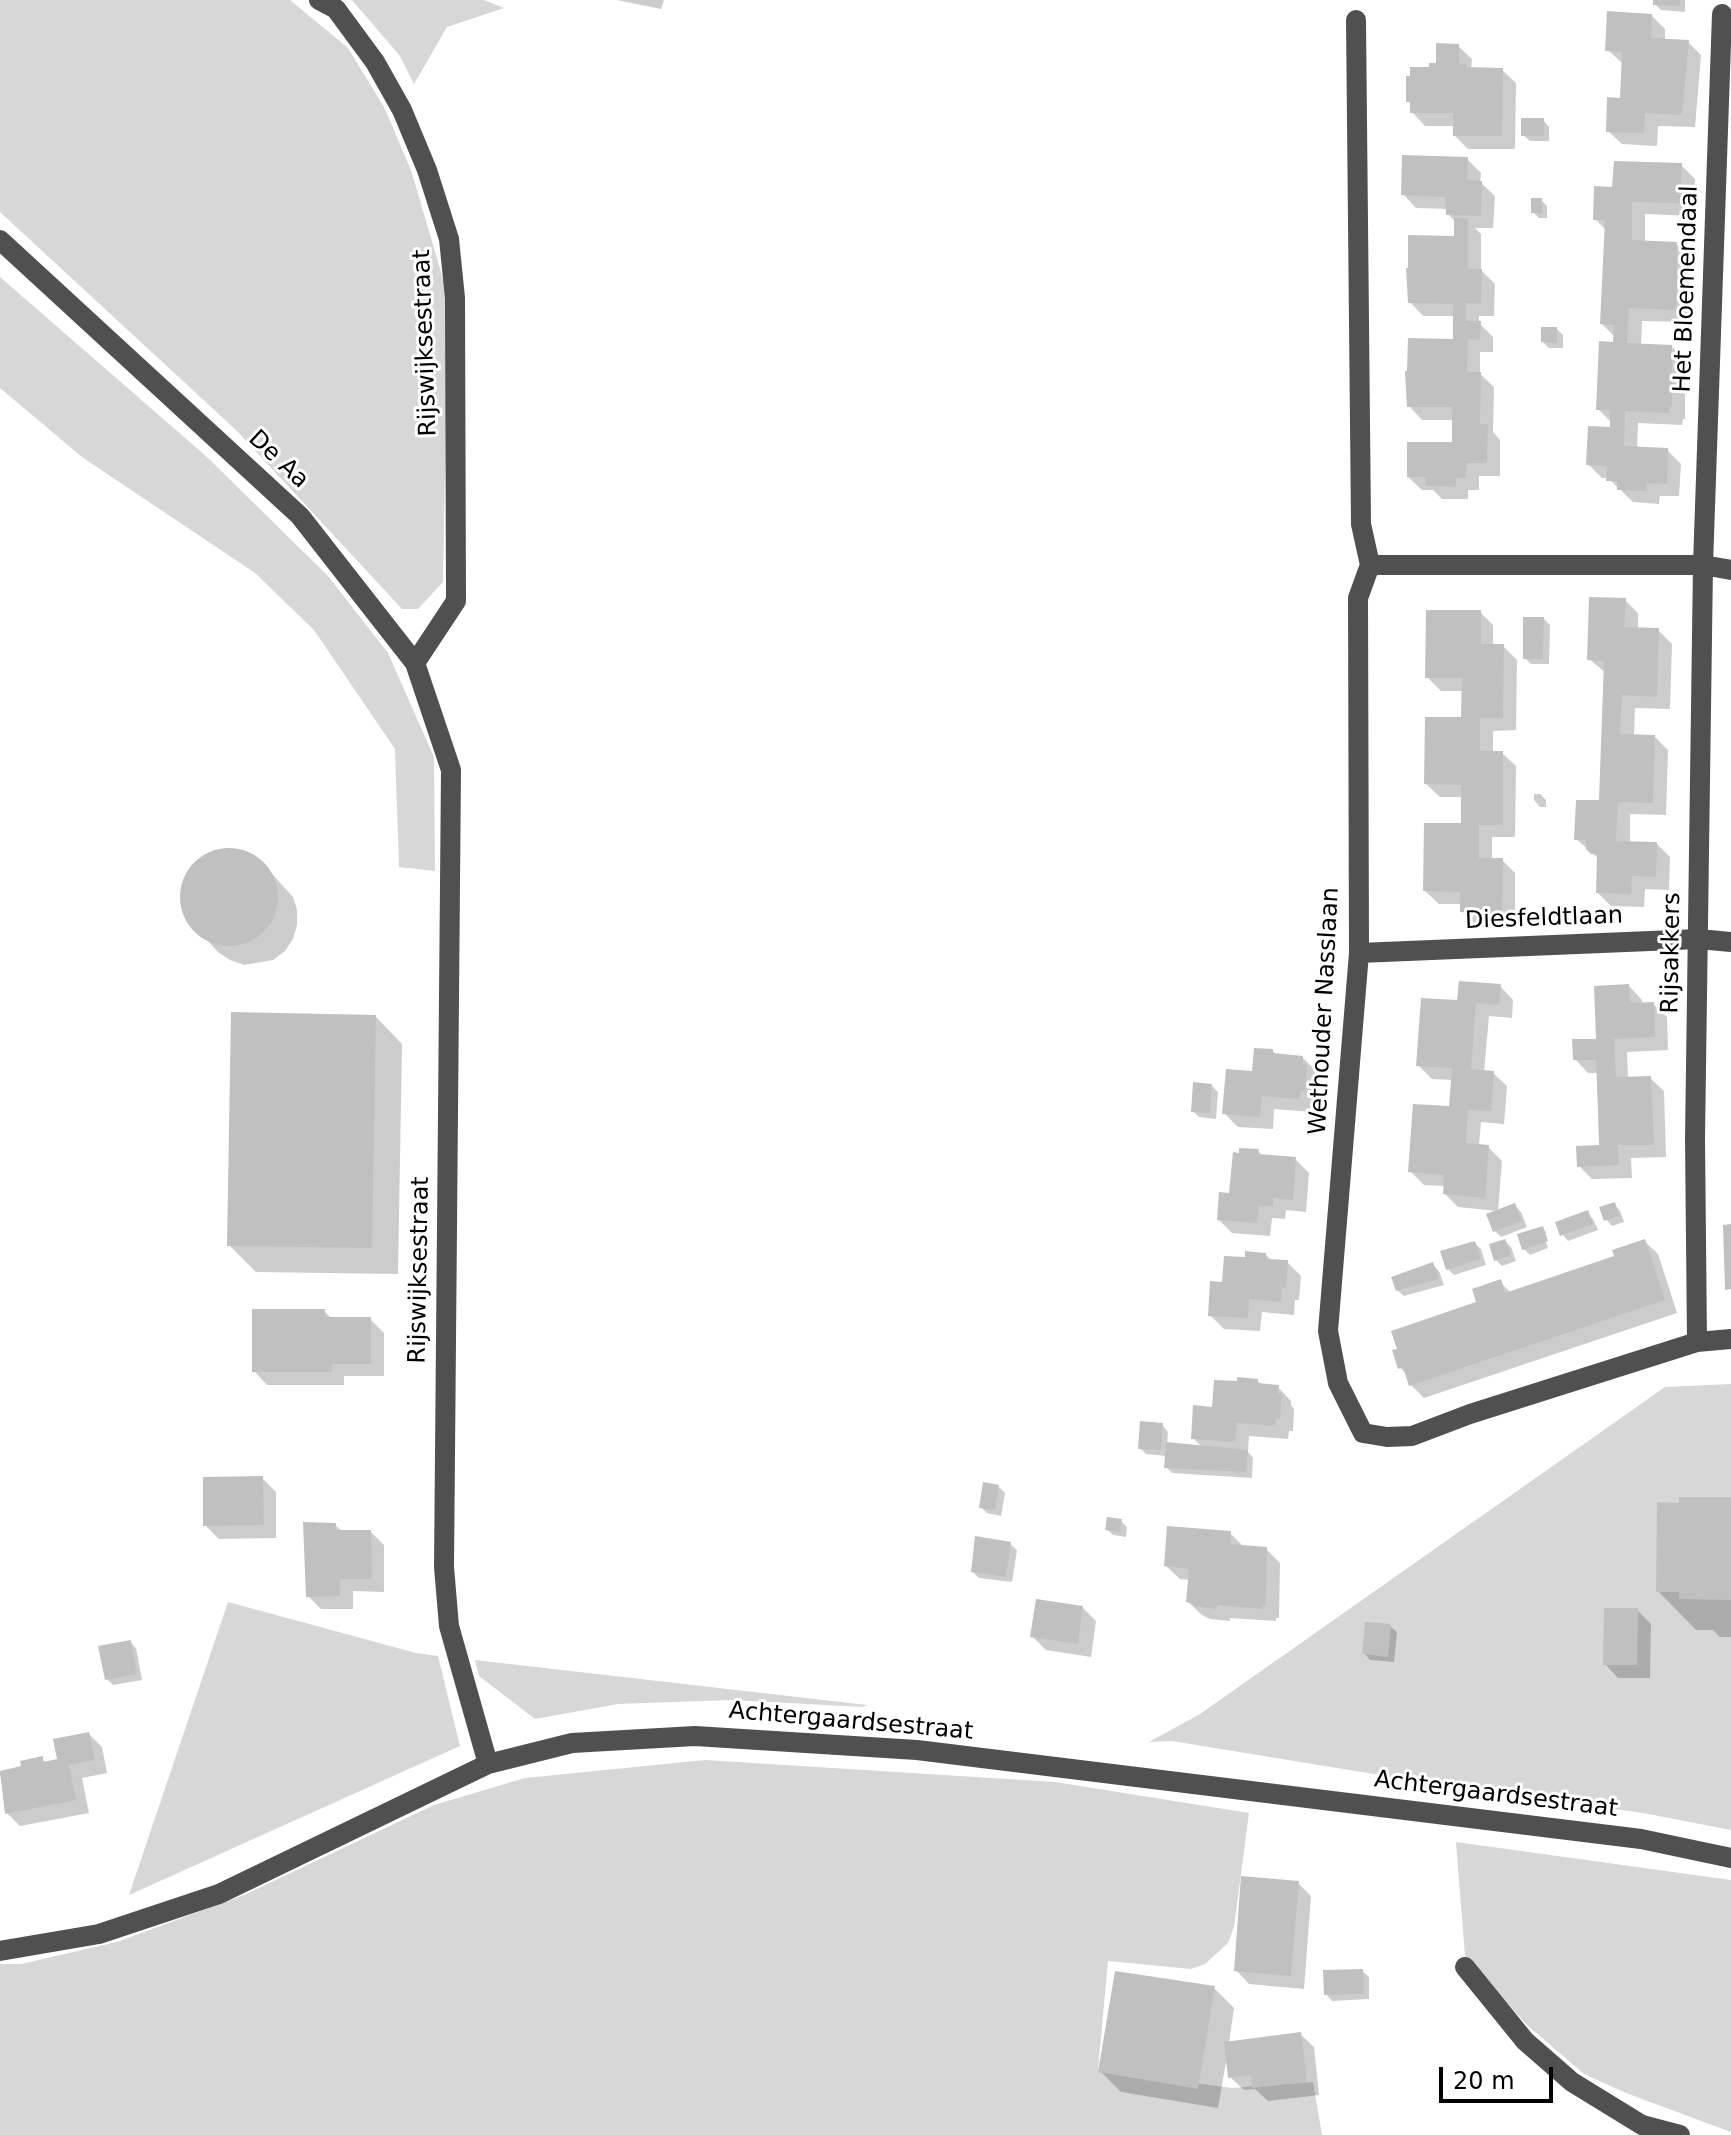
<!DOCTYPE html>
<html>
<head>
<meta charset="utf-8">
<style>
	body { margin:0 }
	#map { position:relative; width:1731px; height:2135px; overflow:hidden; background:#fff; font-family:"DejaVu Sans",sans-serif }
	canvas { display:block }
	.scale { position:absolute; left:1439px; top:2067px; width:114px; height:36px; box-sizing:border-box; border:4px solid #000; border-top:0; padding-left:10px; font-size:24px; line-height:28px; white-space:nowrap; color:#000; -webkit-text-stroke:6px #fff; paint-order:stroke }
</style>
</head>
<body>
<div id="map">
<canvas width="1731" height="2135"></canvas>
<div class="scale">20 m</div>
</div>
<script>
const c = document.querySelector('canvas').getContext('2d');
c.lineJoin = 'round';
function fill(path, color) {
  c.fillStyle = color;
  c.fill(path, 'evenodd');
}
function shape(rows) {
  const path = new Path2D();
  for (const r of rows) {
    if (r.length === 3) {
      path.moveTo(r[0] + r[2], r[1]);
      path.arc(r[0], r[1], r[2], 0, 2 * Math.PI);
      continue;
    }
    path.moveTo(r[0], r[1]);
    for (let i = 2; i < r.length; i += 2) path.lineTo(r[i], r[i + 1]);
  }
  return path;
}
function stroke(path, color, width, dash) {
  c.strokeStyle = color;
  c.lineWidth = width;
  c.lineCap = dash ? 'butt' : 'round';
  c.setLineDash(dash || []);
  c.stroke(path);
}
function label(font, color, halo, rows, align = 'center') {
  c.font = font + ' "DejaVu Sans",sans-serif';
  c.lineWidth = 6;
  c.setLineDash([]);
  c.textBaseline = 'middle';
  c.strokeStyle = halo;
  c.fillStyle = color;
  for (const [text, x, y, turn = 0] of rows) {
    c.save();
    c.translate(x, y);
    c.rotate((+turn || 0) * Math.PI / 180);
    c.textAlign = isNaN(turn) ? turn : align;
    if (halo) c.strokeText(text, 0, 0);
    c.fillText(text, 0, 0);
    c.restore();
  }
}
fill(shape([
	[0,0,290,0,348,48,384,107,411,170,448,296,443,582,418,609,402,609,236,430,0,212],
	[352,0,484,0,504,8,447,27,414,84,400,56],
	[0,277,207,457,328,576,388,653,434,757,435,871,399,867,395,749,314,630,255,573,82,457,0,388],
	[1731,1384,1731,1830,1643,1813,1441,1785,1172,1741,1149,1742,1200,1714,1665,1387],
	[228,1602,416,1653,438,1656,460,1746,129,1895],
	[475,1660,867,1705,863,1707,731,1700,618,1704,535,1719,479,1676],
	[705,1760,1055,1782,1249,1813,1234,1927,1228,1943,1205,1964,1191,1969,1108,1961,1098,2070,1232,2088,1313,2082,1322,2135,0,2135,0,1964,21,1964,117,1942,244,1895,434,1805,525,1778],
	[1456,1842,1731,1880,1731,2132,1626,2093,1584,2074,1526,2024,1465,1956]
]), '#d7d7d7');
fill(shape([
	[617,0,664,0,661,9],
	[1655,0,1685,0,1685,12,1661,10,1655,4],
	[1652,16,1665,29,1665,41,1688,42,1701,55,1695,127,1658,126,1657,146,1622,144,1608,131,1621,100,1623,64,1608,50],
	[1458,46,1472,59,1471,70,1502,70,1516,83,1515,149,1468,149,1455,136,1455,126,1425,126,1412,112,1412,105,1408,101,1431,69],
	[1543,120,1549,127,1549,141,1530,141,1523,135],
	[1467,159,1481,173,1480,182,1495,196,1493,228,1475,228,1481,234,1481,270,1495,284,1494,316,1479,316,1479,323,1493,337,1493,352,1480,352,1480,374,1494,387,1493,432,1500,440,1500,476,1479,476,1479,490,1468,490,1468,499,1442,499,1433,490,1422,490,1408,477,1454,444,1454,420,1422,420,1409,406,1455,341,1455,316,1423,316,1410,302,1456,238,1456,222,1448,214,1448,209,1416,208,1403,194],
	[1681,165,1695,179,1693,216,1645,214,1645,242,1676,244,1690,257,1689,318,1687,322,1642,321,1641,345,1672,347,1685,360,1685,419,1683,419,1682,425,1638,423,1637,449,1667,450,1681,464,1679,496,1660,496,1659,504,1633,502,1608,478,1602,478,1588,464,1612,430,1612,423,1598,409,1615,344,1615,337,1602,324,1606,230,1595,219,1614,189],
	[1541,200,1547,206,1547,218,1539,218,1533,212],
	[1557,329,1563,335,1563,348,1549,348,1543,342],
	[1625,600,1638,613,1638,629,1658,630,1672,644,1670,709,1635,708,1634,736,1655,737,1668,750,1666,815,1630,814,1630,843,1657,844,1670,857,1669,890,1645,889,1644,907,1611,906,1598,893,1599,859,1576,839,1601,802,1606,673,1589,659],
	[1480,612,1493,625,1493,646,1503,646,1517,660,1516,730,1493,731,1493,753,1502,753,1516,766,1515,837,1492,837,1492,860,1502,860,1515,873,1515,924,1475,924,1462,911,1462,904,1439,904,1425,891,1463,825,1463,797,1440,797,1426,784,1463,719,1464,691,1441,691,1427,677],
	[1544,619,1550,625,1549,664,1531,664,1525,658],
	[1534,794,1540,794,1546,800,1546,807,1540,807,1534,800],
	[221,850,236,851,250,855,263,864,293,897,297,910,297,925,293,939,285,951,273,960,244,965,230,960,218,952,187,918,183,904,183,890,187,876,196,864,208,855],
	[1500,986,1513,1000,1512,1018,1489,1016,1484,1072,1493,1073,1507,1086,1504,1124,1481,1122,1479,1146,1488,1147,1502,1161,1498,1211,1458,1207,1445,1194,1445,1186,1424,1185,1410,1171,1451,1108,1453,1080,1432,1079,1418,1065,1459,1002],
	[1629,986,1642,1000,1642,1004,1653,1004,1667,1017,1668,1050,1627,1052,1628,1079,1650,1078,1664,1091,1666,1157,1631,1158,1632,1178,1592,1179,1579,1166,1601,1147,1599,1073,1588,1073,1575,1059,1598,1040],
	[375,1016,402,1044,398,1274,256,1272,229,1245],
	[1272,1051,1277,1055,1303,1058,1316,1071,1316,1077,1320,1081,1318,1103,1314,1103,1313,1112,1274,1109,1273,1129,1238,1127,1224,1113],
	[1212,1086,1218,1092,1216,1119,1199,1117,1193,1111],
	[1258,1151,1263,1157,1295,1159,1309,1173,1306,1212,1286,1210,1285,1219,1272,1218,1270,1236,1232,1233,1219,1220],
	[1614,1204,1620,1211,1624,1222,1612,1226,1606,1219],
	[1515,1206,1521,1212,1527,1227,1501,1237,1495,1231],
	[1587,1213,1593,1219,1598,1230,1568,1241,1562,1234],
	[1542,1228,1547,1233,1543,1233,1548,1248,1530,1255,1523,1248],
	[1505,1241,1511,1247,1516,1261,1502,1266,1496,1260],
	[1644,1241,1658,1254,1677,1313,1424,1398,1411,1385,1408,1375,1400,1368,1479,1304,1500,1282,1511,1293,1616,1257],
	[1475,1243,1481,1249,1486,1265,1454,1275,1448,1269],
	[1265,1254,1272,1261,1287,1262,1301,1276,1299,1300,1295,1300,1294,1315,1262,1312,1260,1331,1224,1329,1210,1315,1247,1259],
	[1433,1265,1439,1271,1444,1285,1404,1296,1397,1290],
	[324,1311,332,1319,370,1319,384,1333,384,1376,344,1376,344,1385,267,1385,254,1371],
	[1257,1381,1262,1385,1278,1387,1291,1401,1291,1405,1294,1409,1293,1431,1289,1431,1288,1439,1249,1436,1248,1452,1253,1458,1252,1478,1172,1473,1166,1467,1167,1456,1146,1454,1140,1448,1162,1425,1168,1432,1167,1444,1202,1447,1193,1438,1214,1409],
	[262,1478,276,1492,276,1538,219,1539,205,1525],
	[999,1487,1005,1493,1001,1516,987,1513,981,1507],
	[1731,1499,1731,1637,1720,1637,1713,1630,1696,1630,1658,1591,1681,1505],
	[1121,1521,1127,1527,1126,1537,1113,1535,1107,1529],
	[335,1525,343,1532,371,1532,384,1545,384,1592,353,1591,353,1609,321,1609,308,1596],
	[1230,1533,1244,1547,1266,1549,1280,1563,1279,1618,1276,1618,1276,1621,1230,1618,1230,1621,1210,1619,1202,1615,1188,1602,1190,1580,1180,1579,1166,1566],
	[1010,1544,1017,1550,1012,1582,979,1578,973,1572],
	[1083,1608,1096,1621,1091,1657,1046,1650,1032,1636],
	[1637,1610,1651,1624,1650,1678,1618,1678,1605,1664],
	[1390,1626,1397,1632,1394,1662,1370,1660,1364,1653],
	[130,1642,136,1648,142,1680,113,1685,107,1679],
	[89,1734,102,1747,107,1773,82,1778,89,1813,20,1826,7,1813,0,1773,24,1768,42,1759,46,1763,59,1761],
	[1298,1883,1311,1896,1304,1989,1249,1984,1236,1970],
	[1362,1971,1369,1977,1369,1999,1332,2001,1326,1994],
	[1214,1988,1234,2008,1229,2043,1300,2034,1314,2047,1319,2095,1268,2101,1255,2089,1244,2090,1230,2077,1227,2056,1218,2108,1121,2092,1100,2071]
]), '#0003');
fill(shape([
	[1653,0,1680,0,1680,6,1653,5],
	[1607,11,1652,14,1651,38,1689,40,1682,115,1645,113,1644,133,1606,132,1607,97,1620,98,1622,52,1605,51],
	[1436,43,1459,44,1459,64,1466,63,1466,67,1503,68,1502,136,1453,136,1453,113,1410,113,1410,102,1406,102,1406,76,1410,76,1410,67,1429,67,1429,63,1436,63],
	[1521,118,1544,118,1544,136,1521,136],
	[1402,155,1468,157,1467,180,1482,181,1481,216,1446,215,1445,197,1401,195],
	[1614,161,1682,163,1680,203,1632,202,1632,240,1677,242,1677,303,1674,310,1629,308,1627,343,1672,345,1672,407,1670,406,1669,413,1625,411,1624,446,1668,448,1667,484,1647,483,1646,491,1617,490,1617,481,1606,481,1607,466,1586,465,1588,426,1610,427,1610,410,1596,410,1599,341,1613,342,1614,325,1600,324,1605,220,1593,220,1594,186,1612,187],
	[1531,198,1542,198,1542,213,1531,213],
	[1454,218,1468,218,1468,269,1482,269,1481,304,1466,303,1466,321,1481,321,1480,340,1468,339,1467,372,1481,372,1480,424,1488,424,1487,463,1467,463,1466,478,1456,478,1456,487,1426,486,1426,477,1407,477,1407,442,1452,442,1452,407,1407,407,1405,371,1407,371,1408,338,1453,339,1453,304,1408,303,1406,268,1408,268,1408,235,1454,236],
	[1541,327,1557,327,1557,343,1541,342],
	[1589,597,1626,598,1624,627,1659,628,1657,697,1622,695,1620,734,1655,735,1653,803,1618,802,1616,841,1657,842,1656,877,1632,876,1631,894,1596,893,1597,854,1591,854,1586,849,1586,840,1574,840,1576,800,1599,800,1604,661,1587,660],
	[1426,610,1481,610,1481,644,1504,644,1503,718,1480,718,1480,751,1503,751,1503,825,1479,825,1479,858,1503,858,1502,912,1460,912,1460,892,1423,891,1424,823,1461,823,1461,785,1424,784,1425,717,1461,717,1462,678,1425,678],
	[1523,617,1544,617,1543,659,1523,659],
	[229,897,49],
	[1459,981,1501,984,1499,1005,1476,1003,1471,1069,1494,1071,1491,1111,1468,1110,1466,1143,1489,1145,1485,1198,1443,1194,1444,1175,1408,1172,1413,1104,1449,1106,1452,1068,1416,1066,1421,998,1457,1000],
	[1629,984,1630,1003,1654,1002,1655,1037,1614,1039,1616,1077,1651,1076,1654,1145,1618,1145,1619,1165,1577,1167,1576,1146,1599,1145,1598,1111,1596,1060,1573,1060,1572,1039,1596,1039,1594,986],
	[231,1012,376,1015,372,1248,227,1246],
	[1254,1048,1273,1049,1273,1053,1303,1056,1303,1065,1307,1065,1305,1090,1301,1090,1300,1099,1262,1096,1260,1117,1222,1114,1226,1069,1252,1071],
	[1193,1082,1212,1084,1210,1113,1191,1112],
	[1239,1148,1259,1149,1258,1154,1296,1157,1293,1200,1273,1198,1273,1206,1259,1206,1257,1223,1217,1220,1219,1192,1229,1193,1233,1152,1239,1153],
	[1615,1202,1619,1216,1604,1221,1599,1207],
	[1515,1203,1522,1221,1493,1232,1486,1214],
	[1588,1210,1593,1224,1560,1236,1555,1222],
	[1731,1224,1731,1289,1725,1290,1723,1225],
	[1543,1226,1548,1241,1522,1250,1517,1234],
	[1505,1239,1511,1255,1494,1261,1489,1244],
	[1645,1239,1665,1300,1409,1386,1403,1367,1398,1369,1392,1350,1397,1349,1391,1331,1476,1302,1472,1289,1501,1279,1505,1293,1614,1256,1612,1250],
	[1475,1241,1481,1259,1446,1270,1440,1251],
	[1245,1251,1266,1253,1266,1259,1288,1260,1286,1288,1282,1287,1281,1302,1249,1299,1248,1318,1208,1316,1210,1281,1222,1282,1224,1256,1245,1257],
	[1433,1262,1439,1279,1396,1291,1391,1277],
	[252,1309,325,1309,325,1317,371,1317,371,1364,332,1364,332,1372,252,1372],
	[1237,1377,1258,1379,1258,1383,1279,1385,1278,1393,1282,1394,1280,1419,1276,1418,1275,1426,1237,1423,1235,1442,1191,1439,1193,1405,1212,1407,1214,1380,1237,1381],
	[1140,1421,1163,1423,1161,1450,1138,1449],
	[1166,1442,1248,1450,1246,1472,1164,1468],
	[263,1476,264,1525,203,1526,203,1477],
	[983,1482,999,1485,995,1510,979,1508],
	[1679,1497,1731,1497,1731,1600,1679,1599,1679,1592,1656,1592,1657,1502,1679,1503],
	[1107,1517,1122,1519,1120,1532,1105,1530],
	[303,1522,336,1523,336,1530,371,1530,372,1579,340,1579,340,1596,306,1597],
	[1167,1526,1231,1531,1230,1544,1267,1547,1266,1605,1263,1605,1263,1609,1217,1605,1217,1609,1194,1606,1194,1604,1186,1602,1189,1569,1164,1566],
	[975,1536,1011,1542,1006,1577,971,1572],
	[1036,1599,1083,1606,1078,1644,1030,1637],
	[1604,1608,1638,1608,1637,1665,1603,1665],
	[1365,1622,1391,1624,1388,1657,1362,1654],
	[131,1640,137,1674,105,1680,98,1646],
	[89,1732,95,1760,69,1765,76,1800,5,1814,0,1771,21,1766,20,1761,43,1756,43,1762,57,1759,53,1739],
	[1241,1876,1299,1881,1291,1976,1234,1971],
	[1363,1969,1364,1994,1324,1995,1323,1970],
	[1115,1971,1215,1986,1198,2089,1098,2072],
	[1301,2032,1307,2082,1252,2088,1251,2075,1228,2078,1224,2042]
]), '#c0c0c0');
stroke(shape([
	[319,0,336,9,375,62,402,110,427,170,449,239,455,298,456,601,415,663],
	[1356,20,1361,524,1370,565],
	[0,240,300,516,415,663,451,770,444,1567,449,1626,488,1764],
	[1731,570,1703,565,1370,565,1358,598,1359,953,1328,1331,1338,1383,1363,1433,1387,1437,1412,1436,1470,1414,1697,1342,1731,1339],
	[1359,953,1699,939,1731,942],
	[1697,1342,1695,1138,1703,565,1722,14],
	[0,1951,99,1934,219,1894,488,1764,572,1743,695,1736,917,1750,1641,1839,1731,1858],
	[1465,1967,1525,2041,1572,2082,1642,2125,1680,2135]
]), '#505050', 20);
label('24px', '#000', '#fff', [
	["Het Bloemendaal",1687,289,-88],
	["Rijswijksestraat",426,343,-92],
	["De Aa",278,460,43],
	["Diesfeldtlaan",1544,919,-2],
	["Rijsakkers",1672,953,-89],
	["Wethouder Nasslaan",1325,1011,-87],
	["Rijswijksestraat",420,1270,-89],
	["Achtergaardsestraat",851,1722,5],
	["Achtergaardsestraat",1496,1795,7]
]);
</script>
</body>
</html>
